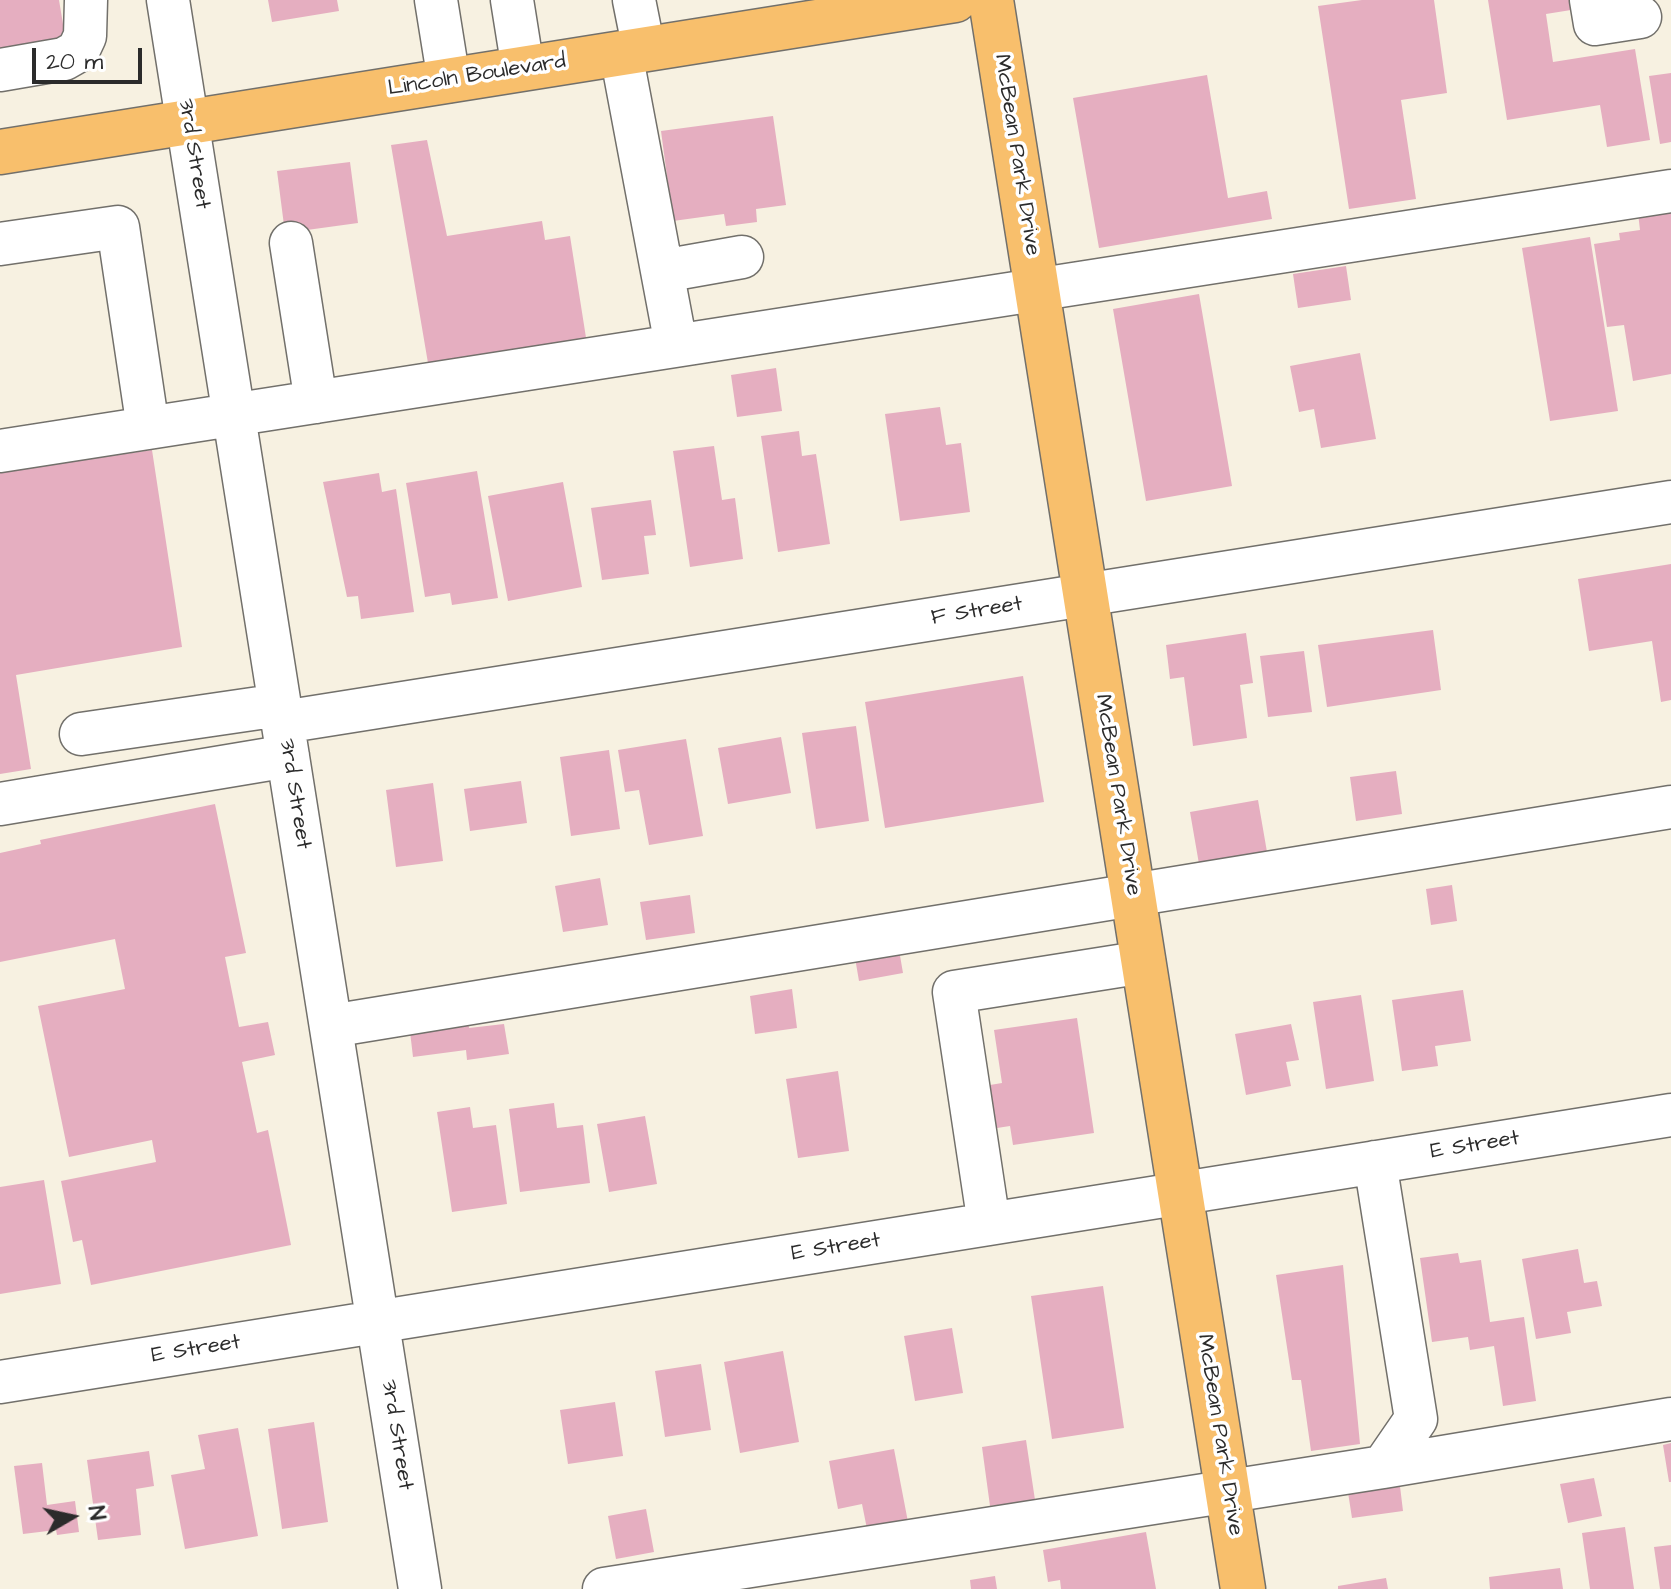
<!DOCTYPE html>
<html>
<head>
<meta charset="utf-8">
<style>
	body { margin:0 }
	#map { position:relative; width:1671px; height:1589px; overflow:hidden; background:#f7f1e1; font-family:"Architects Daughter",sans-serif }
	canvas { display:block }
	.north { position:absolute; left:32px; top:1477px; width:80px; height:80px; -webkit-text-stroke:6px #fff; paint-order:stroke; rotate:81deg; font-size:22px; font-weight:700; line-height:32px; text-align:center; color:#2b2b2b }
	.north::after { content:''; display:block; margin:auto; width:28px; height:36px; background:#2b2b2b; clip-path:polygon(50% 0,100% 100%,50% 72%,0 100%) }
	.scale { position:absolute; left:32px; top:48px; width:110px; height:36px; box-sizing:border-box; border:4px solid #2b2b2b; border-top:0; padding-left:10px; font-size:24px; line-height:28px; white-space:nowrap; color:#2b2b2b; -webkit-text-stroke:6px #fff; paint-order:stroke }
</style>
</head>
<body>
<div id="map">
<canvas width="1671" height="1589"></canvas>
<div class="north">N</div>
<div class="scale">20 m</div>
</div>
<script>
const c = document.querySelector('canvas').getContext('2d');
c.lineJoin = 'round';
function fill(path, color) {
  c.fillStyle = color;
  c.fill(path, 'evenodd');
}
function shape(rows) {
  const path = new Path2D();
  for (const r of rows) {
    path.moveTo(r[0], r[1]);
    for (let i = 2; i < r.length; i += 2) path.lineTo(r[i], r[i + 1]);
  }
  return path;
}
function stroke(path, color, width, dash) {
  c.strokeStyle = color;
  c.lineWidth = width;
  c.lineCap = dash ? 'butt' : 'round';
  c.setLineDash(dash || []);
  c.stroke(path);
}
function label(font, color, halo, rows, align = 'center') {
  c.font = font + ' "Architects Daughter",sans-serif';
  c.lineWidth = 7;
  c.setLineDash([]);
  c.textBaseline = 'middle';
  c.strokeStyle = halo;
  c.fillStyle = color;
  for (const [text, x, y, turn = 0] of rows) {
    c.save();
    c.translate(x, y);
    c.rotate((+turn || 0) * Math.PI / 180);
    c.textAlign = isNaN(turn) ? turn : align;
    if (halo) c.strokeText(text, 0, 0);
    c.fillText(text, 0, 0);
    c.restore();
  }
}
fill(shape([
	[0,0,59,0,68,54,0,65],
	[268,0,337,0,339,11,272,22],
	[1362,0,1434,0,1447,93,1401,100,1416,199,1349,209,1318,6],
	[1488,0,1569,0,1571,10,1546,14,1553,62,1635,49,1650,140,1607,147,1600,105,1507,120],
	[1671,73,1671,142,1660,144,1649,76],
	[1207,75,1228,198,1267,191,1272,219,1099,248,1073,98],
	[773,116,786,205,756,209,757,222,726,226,724,214,673,221,661,131],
	[427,140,447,236,542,221,545,240,570,236,587,344,429,369,391,145],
	[350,162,358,223,285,233,277,171],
	[1671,208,1671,374,1633,381,1624,325,1607,327,1594,244,1620,240,1619,233,1640,230,1638,213],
	[1590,237,1618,411,1550,421,1522,248],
	[1346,266,1351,300,1298,308,1293,274],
	[1199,294,1232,486,1146,501,1113,309],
	[1360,353,1376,439,1321,448,1314,409,1299,412,1290,366],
	[776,368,782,411,737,417,731,375],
	[940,407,946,445,961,443,970,512,900,521,885,414],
	[799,431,802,456,816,454,830,544,778,552,761,436],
	[714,446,722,500,735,498,743,559,690,567,673,451],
	[152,450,182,647,16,675,31,769,0,774,0,472],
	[477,471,498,598,452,605,450,593,425,597,406,483],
	[379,473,382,492,396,489,414,612,361,619,358,596,347,597,323,482],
	[563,482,582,587,508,601,488,496],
	[651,500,656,535,644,536,649,574,602,580,591,508],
	[1671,564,1671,700,1661,702,1652,641,1589,651,1578,579],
	[1433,630,1441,690,1327,707,1318,645],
	[1246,633,1253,683,1240,685,1247,738,1193,746,1184,677,1170,679,1166,645],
	[1304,651,1312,712,1268,717,1260,656],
	[1023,676,1044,802,885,828,865,702],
	[856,726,869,821,816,829,802,733],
	[781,737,791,793,728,804,718,748],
	[686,739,703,836,649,845,639,790,625,792,618,750],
	[609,750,620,829,571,836,560,757],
	[1396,771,1402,814,1356,821,1350,777],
	[521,781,527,823,470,831,464,789],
	[433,783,443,861,396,867,386,790],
	[1258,800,1267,852,1199,864,1190,812],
	[215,804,246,953,225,957,239,1027,268,1022,275,1055,242,1062,257,1133,268,1130,291,1245,91,1285,82,1240,73,1242,61,1181,156,1162,152,1140,69,1157,38,1006,125,989,115,939,0,962,0,853,41,844,40,840],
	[600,878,608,925,563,932,555,886],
	[1452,885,1457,921,1431,925,1426,889],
	[690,895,695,933,646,940,640,902],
	[898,944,903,973,859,981,854,952],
	[792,989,797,1028,755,1034,750,996],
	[1463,990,1471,1041,1435,1046,1438,1066,1402,1071,1392,1000],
	[1361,995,1374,1081,1326,1089,1313,1002],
	[468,1015,469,1028,504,1024,509,1054,467,1060,466,1050,413,1057,409,1023],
	[1077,1018,1094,1133,1013,1145,1010,1126,984,1130,978,1087,1002,1083,994,1030],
	[1291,1024,1299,1060,1286,1062,1291,1086,1246,1095,1235,1034],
	[838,1071,849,1151,798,1158,786,1079],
	[554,1103,557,1128,583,1125,590,1183,520,1192,509,1109],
	[470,1107,473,1128,496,1125,507,1204,452,1212,437,1112],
	[645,1116,657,1184,609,1192,597,1124],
	[44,1180,61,1284,0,1294,0,1187],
	[1578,1249,1584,1283,1597,1281,1602,1306,1567,1312,1571,1333,1536,1339,1522,1259],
	[1458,1253,1460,1263,1481,1260,1490,1322,1524,1317,1536,1401,1503,1406,1494,1346,1470,1350,1468,1337,1432,1342,1420,1258],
	[1343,1265,1360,1444,1311,1451,1301,1380,1292,1380,1276,1275],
	[1103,1286,1124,1428,1052,1439,1031,1296],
	[952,1328,963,1393,915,1401,904,1336],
	[783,1351,799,1442,740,1453,724,1362],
	[701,1364,711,1430,665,1437,655,1371],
	[615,1402,623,1456,568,1464,560,1410],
	[314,1422,328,1522,282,1529,268,1429],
	[238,1428,258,1536,185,1549,171,1475,205,1469,198,1435],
	[1026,1440,1035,1500,990,1506,982,1447],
	[1671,1443,1671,1482,1669,1482,1663,1445],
	[894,1449,908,1522,867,1529,862,1504,838,1509,829,1461],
	[149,1451,154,1486,136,1489,141,1535,98,1540,87,1460],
	[42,1463,47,1505,75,1501,79,1532,57,1535,56,1530,23,1534,14,1466],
	[1399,1478,1403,1511,1352,1518,1347,1486],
	[1594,1478,1602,1516,1568,1523,1560,1484],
	[646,1509,654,1552,616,1559,608,1516],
	[1625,1527,1634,1589,1590,1589,1582,1533],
	[1146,1532,1156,1589,1061,1589,1060,1580,1048,1582,1043,1550],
	[1671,1545,1671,1589,1660,1589,1654,1547],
	[1560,1568,1563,1589,1490,1589,1489,1577],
	[995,1576,997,1589,971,1589,970,1580],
	[1386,1578,1388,1589,1338,1589,1338,1586]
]), '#e5aec0');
const minor = shape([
	[168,0,420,1589],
	[436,0,449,81],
	[512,0,523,69],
	[634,0,644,50],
	[1591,0,1595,24,1640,17],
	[621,53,676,345],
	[0,70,64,59,78,51,85,36,86,0],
	[291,243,316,402],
	[0,244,118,227,148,428],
	[663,271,742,257],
	[0,451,1671,191],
	[283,722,1671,502],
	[81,734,280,705],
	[0,804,288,756],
	[331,1026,1671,807],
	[989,1224,954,992,1144,962],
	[0,1382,1671,1115],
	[1383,1467,1671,1419],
	[604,1589,1383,1467,1416,1419,1375,1162]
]);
const major = shape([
	[991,0,1243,1589],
	[0,152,955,0]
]);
stroke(minor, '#72706b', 45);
stroke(major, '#72706b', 47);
stroke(minor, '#fff', 42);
stroke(major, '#f8bf6c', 44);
label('22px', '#2b2b2b', '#fff', [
	["Lincoln Boulevard",477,76,-9],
	["3rd Street",193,154,81],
	["McBean Park Drive",1016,155,81],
	["F Street",977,612,-9],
	["3rd Street",294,794,81],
	["McBean Park Drive",1117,795,81],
	["E Street",1475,1146,-9],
	["E Street",836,1248,-9],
	["E Street",196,1350,-9],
	["3rd Street",396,1435,81],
	["McBean Park Drive",1219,1435,81]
]);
</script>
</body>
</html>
